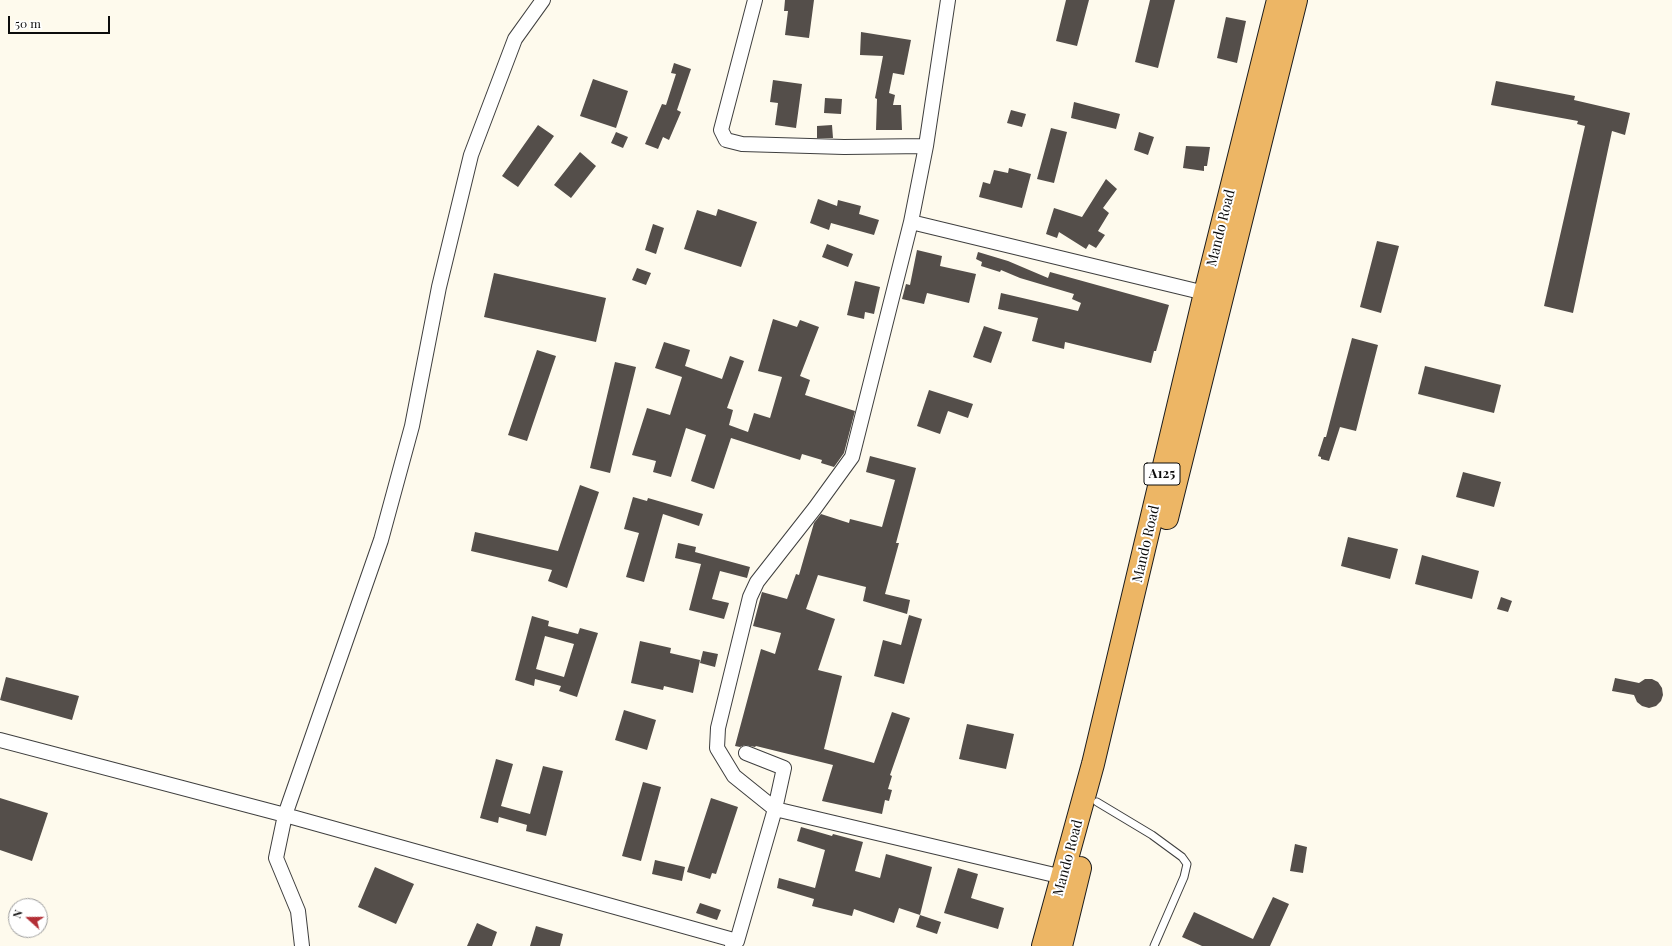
<!DOCTYPE html>
<html>
<head>
<meta charset="utf-8">
<style>
	body { margin:0 }
	#map { position:relative; width:1672px; height:946px; overflow:hidden; background:#fefaed; font-family:"Playfair Display",serif }
	canvas { display:block }
	.north { position:absolute; left:8px; top:898px; width:40px; height:40px; box-sizing:border-box; background:#fff; border:1px solid #9e9e9e; border-radius:50%; rotate:291deg; font-size:11px; font-weight:700; line-height:16px; text-align:center; color:#0c0c0c }
	.north::after { content:''; display:block; margin:auto; width:14px; height:18px; background:#b32e35; clip-path:polygon(50% 0,100% 100%,50% 72%,0 100%) }
	.scale { position:absolute; left:8px; top:16px; width:102px; height:18px; box-sizing:border-box; border:2px solid #0c0c0c; border-top:0; padding-left:5px; font-size:12px; line-height:14px; white-space:nowrap; color:#0c0c0c; -webkit-text-stroke:3px #fff; paint-order:stroke }
</style>
</head>
<body>
<div id="map">
<canvas width="1672" height="946"></canvas>
<div class="north">N</div>
<div class="scale">50 m</div>
</div>
<script>
const c = document.querySelector('canvas').getContext('2d');
c.lineJoin = 'round';
function fill(path, color) {
  c.fillStyle = color;
  c.fill(path, 'evenodd');
}
function shape(rows) {
  const path = new Path2D();
  for (const r of rows) {
    path.moveTo(r[0], r[1]);
    for (let i = 2; i < r.length; i += 2) path.lineTo(r[i], r[i + 1]);
  }
  return path;
}
function stroke(path, color, width, dash) {
  c.strokeStyle = color;
  c.lineWidth = width;
  c.lineCap = dash ? 'butt' : 'round';
  c.setLineDash(dash || []);
  c.stroke(path);
}
function label(font, color, halo, rows, align = 'center') {
  c.font = font + ' "Playfair Display",serif';
  c.lineWidth = 4;
  c.setLineDash([]);
  c.textBaseline = 'middle';
  c.strokeStyle = halo;
  c.fillStyle = color;
  for (const [text, x, y, turn = 0] of rows) {
    c.save();
    c.translate(x, y);
    c.rotate((+turn || 0) * Math.PI / 180);
    c.textAlign = isNaN(turn) ? turn : align;
    if (halo) c.strokeText(text, 0, 0);
    c.fillText(text, 0, 0);
    c.restore();
  }
}
fill(shape([
	[785,0,814,0,809,38,785,35,788,11,784,11],
	[1066,0,1089,0,1077,46,1056,41],
	[1150,0,1175,0,1158,68,1135,62],
	[1226,17,1246,21,1237,63,1217,58],
	[861,32,911,40,904,75,893,73,889,93,895,95,893,105,901,105,902,130,876,130,877,99,875,98,883,56,860,55],
	[674,63,691,69,677,110,681,112,669,140,663,137,658,149,645,144,662,104,666,105,676,74,671,73],
	[593,79,628,91,616,128,580,116],
	[773,80,802,84,796,128,775,125,778,103,770,102],
	[1496,81,1575,96,1574,100,1630,113,1625,135,1612,131,1573,313,1544,306,1585,126,1577,124,1578,121,1491,105],
	[825,98,842,99,841,114,824,113],
	[1074,102,1120,114,1116,129,1071,118],
	[1011,110,1026,114,1022,127,1007,123],
	[538,125,554,136,518,187,502,176],
	[832,125,833,138,817,138,817,126],
	[1051,128,1067,132,1054,183,1037,179],
	[616,132,628,137,623,148,611,143],
	[1139,132,1154,137,1148,155,1134,150],
	[1186,146,1210,147,1207,166,1204,166,1204,171,1183,168],
	[580,152,596,166,571,198,554,185],
	[1009,168,1031,174,1022,208,979,197,983,182,990,184,994,170,1008,173],
	[1106,179,1117,189,1103,208,1109,213,1098,231,1105,235,1096,248,1089,244,1086,249,1059,232,1057,238,1046,234,1054,208,1082,217],
	[818,199,837,206,838,200,861,206,859,214,879,220,874,235,831,223,829,230,810,223],
	[718,209,757,222,741,267,684,249,697,210,716,216],
	[653,224,664,228,656,254,645,250],
	[1377,241,1399,246,1381,313,1360,307],
	[827,244,853,254,848,267,822,257],
	[917,250,942,256,940,266,976,274,969,303,927,293,924,304,902,299,906,284,910,285],
	[978,252,1008,261,1048,278,1050,272,1169,305,1156,351,1154,351,1151,363,1065,342,1064,349,1032,341,1038,318,998,309,1001,293,1078,311,1081,303,1072,299,1074,294,1020,278,1001,270,1000,272,981,266,982,262,976,259],
	[637,268,651,273,646,285,632,280],
	[494,273,606,298,596,342,484,317],
	[855,281,880,287,874,314,865,312,864,319,847,315],
	[773,319,797,327,800,320,819,327,800,376,810,380,805,395,855,411,844,453,834,467,821,463,822,460,802,454,800,460,731,438,714,489,691,481,706,435,686,428,671,477,653,472,656,461,632,455,647,408,670,415,682,377,655,368,664,342,690,350,685,366,722,379,730,356,744,361,727,408,733,410,729,425,748,432,754,413,770,418,782,377,758,371],
	[984,326,1002,332,991,363,973,357],
	[1352,338,1378,345,1356,431,1340,427,1329,461,1321,459,1321,457,1318,456,1324,437,1326,437],
	[537,350,556,356,527,441,508,435],
	[615,362,636,367,610,473,590,468],
	[1425,366,1501,385,1494,413,1418,394],
	[929,390,973,404,968,418,948,411,940,434,917,426],
	[870,456,916,468,896,543,899,543,885,594,910,600,907,614,863,601,866,587,818,575,806,609,835,619,818,670,842,676,824,749,874,763,892,712,910,718,890,775,892,776,888,789,892,790,889,801,885,800,882,814,822,801,833,765,756,746,755,747,745,745,740,747,735,746,761,649,775,654,781,633,753,626,762,592,787,599,796,574,799,575,814,523,821,514,849,523,850,519,882,527,895,480,866,472],
	[1463,472,1501,482,1494,507,1456,497],
	[580,485,599,492,567,588,548,581,552,570,471,551,475,532,558,551],
	[633,497,647,501,648,498,703,514,699,526,663,514,644,582,626,577,639,533,624,529],
	[1348,537,1398,549,1390,579,1341,566],
	[678,543,696,547,695,552,750,567,747,578,720,571,712,599,729,603,724,619,689,610,701,564,675,558],
	[1422,555,1479,571,1472,599,1415,584],
	[1501,597,1512,601,1508,612,1497,609],
	[909,615,922,619,904,684,874,676,883,640,901,645],
	[532,616,549,621,548,626,578,634,580,628,598,633,577,697,559,691,561,686,535,679,534,686,515,680],
	[545,636,574,644,564,677,536,669],
	[640,641,671,648,670,653,700,660,693,693,664,686,663,690,631,683],
	[703,651,718,654,715,667,700,663],
	[6,677,79,696,72,720,0,700],
	[1615,678,1639,683,1645,679,1652,679,1658,682,1662,688,1663,695,1661,701,1656,706,1649,708,1642,706,1637,702,1634,695,1612,691],
	[624,710,656,720,647,750,615,740],
	[967,724,1014,734,1006,769,959,759],
	[496,759,513,764,501,806,530,814,543,766,563,771,546,836,526,831,527,825,499,817,498,823,480,818],
	[643,782,661,787,641,861,622,856],
	[0,798,48,813,32,861,0,850],
	[711,798,738,807,716,874,712,873,710,879,687,872],
	[801,827,832,836,833,834,863,842,855,871,880,878,886,854,932,867,920,915,899,908,894,923,854,909,852,916,812,906,814,899,777,888,779,878,815,888,825,850,797,841],
	[1295,844,1307,847,1303,873,1290,871],
	[655,860,685,867,682,881,652,874],
	[375,867,414,884,396,924,358,907],
	[958,868,978,874,971,898,1004,908,998,929,944,913],
	[1273,897,1289,904,1270,946,1202,946,1182,937,1194,912,1253,939],
	[700,903,721,910,717,920,696,913],
	[920,915,941,922,937,934,916,927],
	[477,923,497,932,492,946,467,946],
	[536,926,563,934,560,946,530,946]
]), '#544e4a');
const service = shape([
	[1097,802,1152,835,1182,857,1187,864,1184,877,1154,946]
]);
const minor = shape([
	[755,0,721,130,726,140,742,144,844,147,926,146],
	[948,0,926,146,911,222,852,457,815,508,757,582,750,597,718,728,717,748,734,776,775,809,1063,877],
	[911,222,1205,293],
	[0,740,285,815,737,941],
	[302,946,298,911,276,858,285,815,381,540,412,426,439,287,471,155,515,39,543,0],
	[732,946,737,941,775,809,784,768,746,753]
]);
const trunk = shape([
	[1167,518,1296,0],
	[1043,946,1093,764,1205,293,1278,0],
	[1061,946,1080,868]
]);
stroke(service, '#3f3f3f', 9);
stroke(minor, '#3f3f3f', 16);
stroke(trunk, '#1d1d1d', 24);
stroke(service, '#fff', 7);
stroke(minor, '#fff', 14);
stroke(trunk, '#edb665', 22);
for (const [x, y, w] of [
	[1162,474,36]
]) {
  const box = new Path2D();
  box.roundRect(x - w / 2, y - 11, w, 22, 3);
  c.fillStyle = '#fff';
  c.fill(box);
  stroke(box, '#0c0c0c', 1);
}
label('bold 13px', '#0c0c0c', null, [
	["A125",1162,474]
]);
label('14px', '#0c0c0c', '#fff', [
	["Mando Road",1221,228,-76],
	["Mando Road",1146,544,-77],
	["Mando Road",1068,858,-75]
]);
</script>
</body>
</html>
